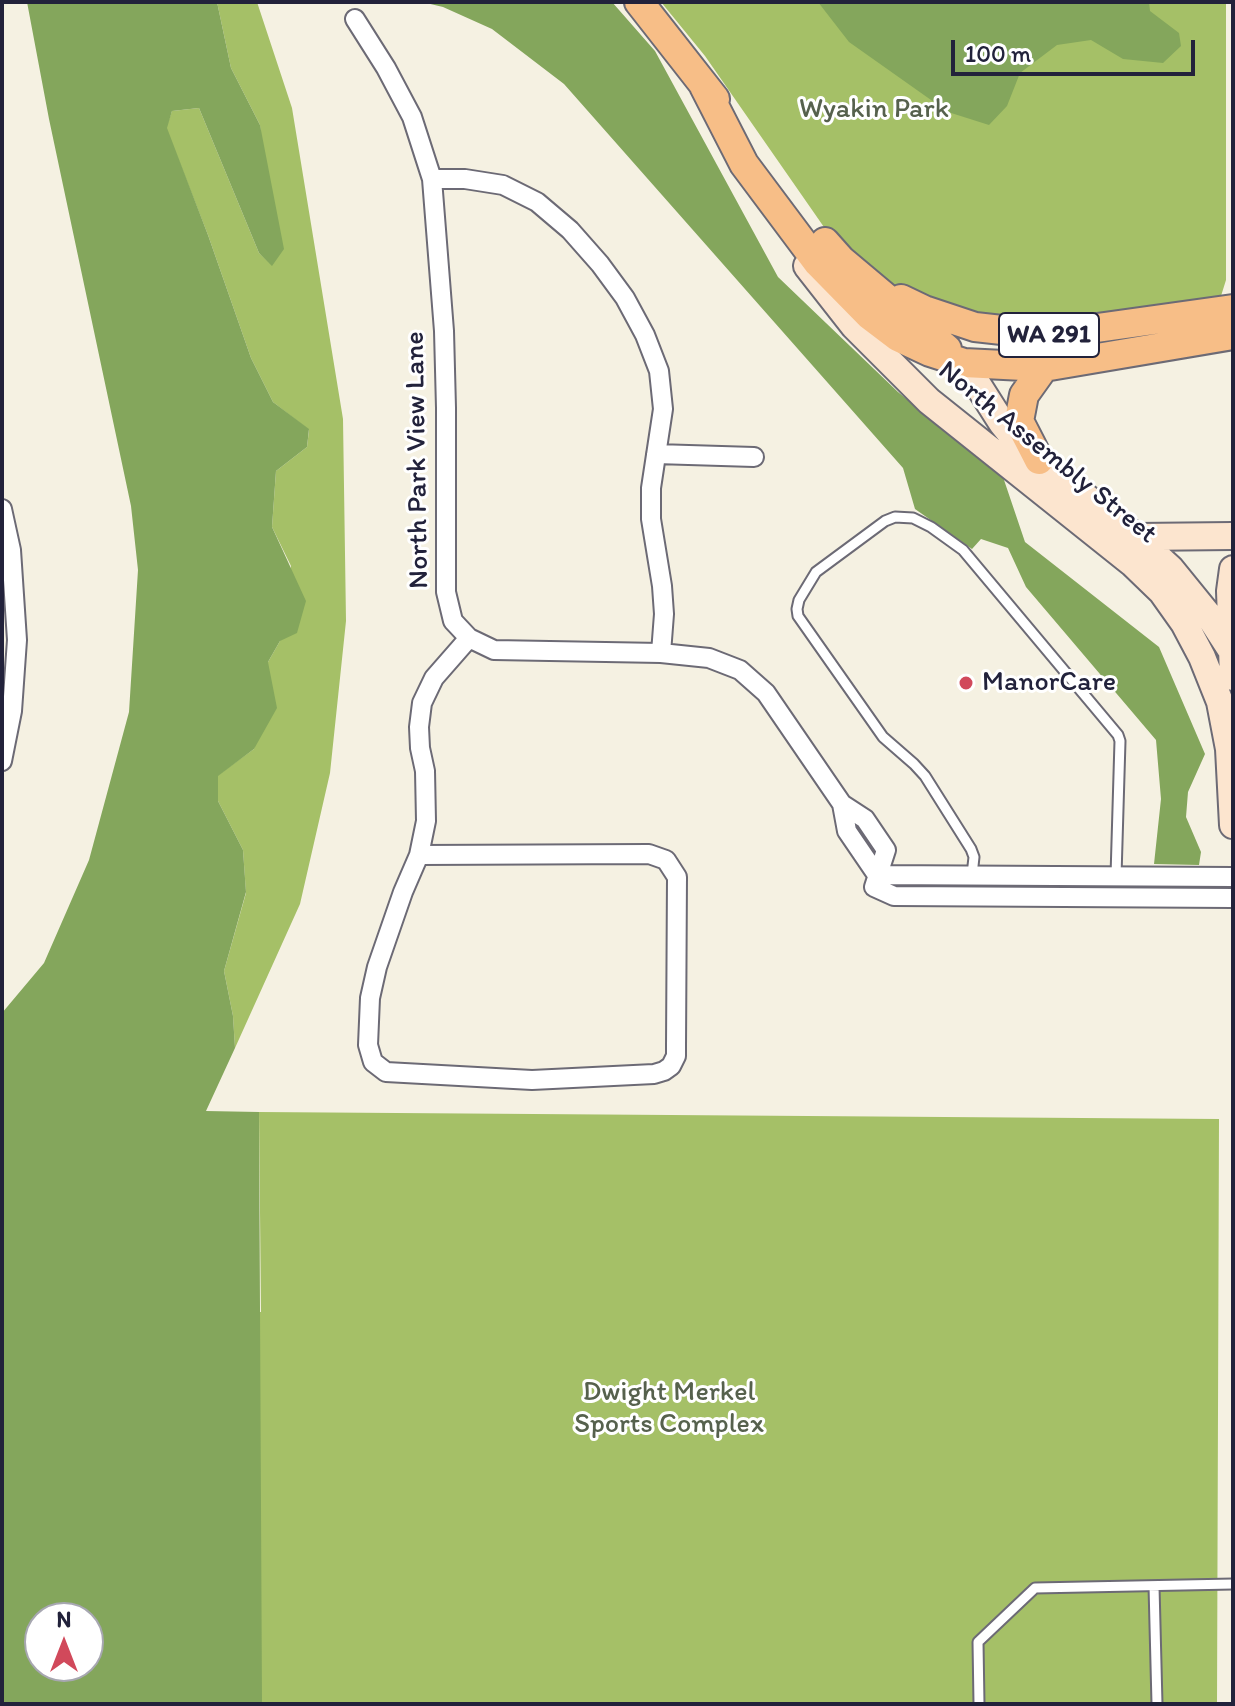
<!DOCTYPE html>
<html>
<head>
<meta charset="utf-8">
<style>
	body { margin:0 }
	#map { position:relative; width:1235px; height:1706px; overflow:hidden; background:#f5f1e2; font-family:Itim,sans-serif }
	canvas { display:block }
	.frame { position:absolute; inset:0; border:4px solid #22223b; pointer-events:none }
	.north { position:absolute; left:24px; top:1602px; width:80px; height:80px; box-sizing:border-box; background:#fff; border:2px solid #a7a7b1; border-radius:50%; rotate:0deg; font-size:22px; font-weight:700; line-height:32px; text-align:center; color:#22223b }
	.north::after { content:''; display:block; margin:auto; width:28px; height:36px; background:#d1495b; clip-path:polygon(50% 0,100% 100%,50% 72%,0 100%) }
	.scale { position:absolute; left:951px; top:40px; width:244px; height:36px; box-sizing:border-box; border:4px solid #22223b; border-top:0; padding-left:10px; font-size:24px; line-height:28px; white-space:nowrap; color:#22223b; -webkit-text-stroke:6px #fff; paint-order:stroke }
</style>
</head>
<body>
<div id="map">
<canvas width="1235" height="1706"></canvas>
<div class="frame"></div>
<div class="north">N</div>
<div class="scale">100 m</div>
</div>
<script>
const c = document.querySelector('canvas').getContext('2d');
c.lineJoin = 'round';
function fill(path, color) {
  c.fillStyle = color;
  c.fill(path, 'evenodd');
}
function shape(rows) {
  const path = new Path2D();
  for (const r of rows) {
    path.moveTo(r[0], r[1]);
    for (let i = 2; i < r.length; i += 2) path.lineTo(r[i], r[i + 1]);
  }
  return path;
}
function stroke(path, color, width, dash) {
  c.strokeStyle = color;
  c.lineWidth = width;
  c.lineCap = dash ? 'butt' : 'round';
  c.setLineDash(dash || []);
  c.stroke(path);
}
function label(font, color, halo, rows, align = 'center') {
  c.font = font + ' Itim,sans-serif';
  c.lineWidth = 6;
  c.setLineDash([]);
  c.textBaseline = 'middle';
  c.strokeStyle = halo;
  c.fillStyle = color;
  for (const [text, x, y, turn = 0] of rows) {
    c.save();
    c.translate(x, y);
    c.rotate((+turn || 0) * Math.PI / 180);
    c.textAlign = isNaN(turn) ? turn : align;
    if (halo) c.strokeText(text, 0, 0);
    c.fillText(text, 0, 0);
    c.restore();
  }
}
fill(shape([
	[217,2,257,2,292,108,343,419,346,621,330,773,300,904,235,1048,233,1016,224,971,246,893,243,850,218,801,218,775,254,749,268,662,280,641,291,566,272,527,276,471,307,447,309,430,273,402,251,358,208,235,166,128,172,111,199,108,259,253,272,265,260,125,231,68],
	[661,2,1226,2,1226,280,1221,296,1210,303,1041,330,903,295,826,230,705,56],
	[259,1112,1219,1119,1217,1704,2,1704,2,1314,261,1312],
	[40,1618,88,1618,88,1666,40,1666]
]), '#a5c067');
fill(shape([
	[27,2,217,2,231,68,260,125,284,249,272,266,259,253,199,108,172,111,167,128,208,235,251,358,273,402,309,429,307,447,276,471,272,527,306,601,297,633,280,641,268,662,277,708,254,749,218,776,218,801,243,850,246,892,224,971,233,1016,235,1048,206,1111,259,1112,262,1704,2,1704,2,1013,44,963,89,860,129,712,138,570,131,506,49,119],
	[40,1618,88,1618,88,1666,40,1666],
	[422,2,612,2,655,51,778,277,898,392,1003,477,1025,542,1159,647,1205,754,1188,792,1186,817,1201,852,1199,865,1154,864,1161,799,1156,740,1026,587,1008,548,981,539,972,549,915,509,903,468,564,84,492,29,443,7],
	[818,2,1149,2,1150,11,1179,33,1181,46,1163,63,1123,59,1091,40,1057,45,1020,73,1007,106,989,125,948,112,849,42]
]), '#84a65c');
const lane = shape([
	[972,875,974,857,971,849,925,776,914,764,883,737,798,616,797,609,799,600,816,572,885,521,895,517,913,518,931,527,963,550,1118,735,1120,741,1116,876],
	[1154,1586,1157,1704],
	[979,1704,978,1642,1035,1588,1233,1584]
]);
const street = shape([
	[355,19,386,68,412,117,432,179,444,331,446,408,446,592,453,621,469,638,434,678,422,703,419,727,420,748,425,771,426,821,419,855,403,892,377,967,370,998,368,1045,373,1062,386,1072,532,1080,654,1074,664,1071,671,1066,676,1056,676,1046,677,877,666,860,649,854,419,855],
	[432,179,465,179,503,185,537,202,570,230,600,264,625,298,645,335,659,371,663,409,651,488,651,519,662,586,664,614,661,653],
	[656,454,754,457],
	[2,509,11,550,17,640,12,711,2,761],
	[469,638,494,650,661,653,709,658,740,670,766,693,842,804,865,819,886,850,874,887,894,896,1233,898],
	[842,804,847,831,877,875],
	[877,875,1233,877]
]);
const secondary = shape([
	[807,266,854,326,929,401,1132,563,1162,592,1184,623,1202,657,1220,702,1229,749,1233,825],
	[964,363,1002,423,1019,444,1136,537,1170,568,1209,616,1233,653],
	[1136,537,1233,536],
	[1233,569,1230,591,1233,677]
]);
const primary = shape([
	[639,2,715,99],
	[704,86,744,164,818,263,869,315,898,337,930,352,964,363,1044,367,1233,335],
	[825,242,841,260,947,349],
	[901,299,924,310,975,327,1047,335,1233,309],
	[1039,460,1019,421,1024,395,1044,367]
]);
stroke(lane, '#6c6a75', 13);
stroke(street, '#6c6a75', 22);
stroke(secondary, '#6c6a75', 30);
stroke(primary, '#6c6a75', 32);
stroke(lane, '#fff', 9);
stroke(street, '#fff', 18);
stroke(secondary, '#fce5cf', 26);
stroke(primary, '#f7be87', 28);
for (const [x, y, r, color] of [
	[966,683,8,"#d1495b"]
]) {
  const dot = new Path2D();
  dot.arc(x, y, r, 0, 2 * Math.PI);
  c.fillStyle = color;
  c.fill(dot);
  stroke(dot, '#fff', 3);
}
for (const [x, y, w] of [
	[1049,335,100]
]) {
  const box = new Path2D();
  box.roundRect(x - w / 2, y - 22, w, 44, 6);
  c.fillStyle = '#fff';
  c.fill(box);
  stroke(box, '#22223b', 2);
}
label('bold 26px', '#22223b', null, [
	["WA 291",1049,335]
]);
label('28px', '#56614d', '#fff', [
	["Wyakin Park",874,110],
	["Dwight Merkel",669,1393],
	["Sports Complex",669,1425]
]);
label('28px', '#22223b', '#fff', [
	["North Assembly Street",1047,453,39],
	["North Park View Lane",418,460,-91]
]);
label('28px', '#22223b', '#fff', [
	["ManorCare",982,683]
], 'left');
</script>
</body>
</html>
